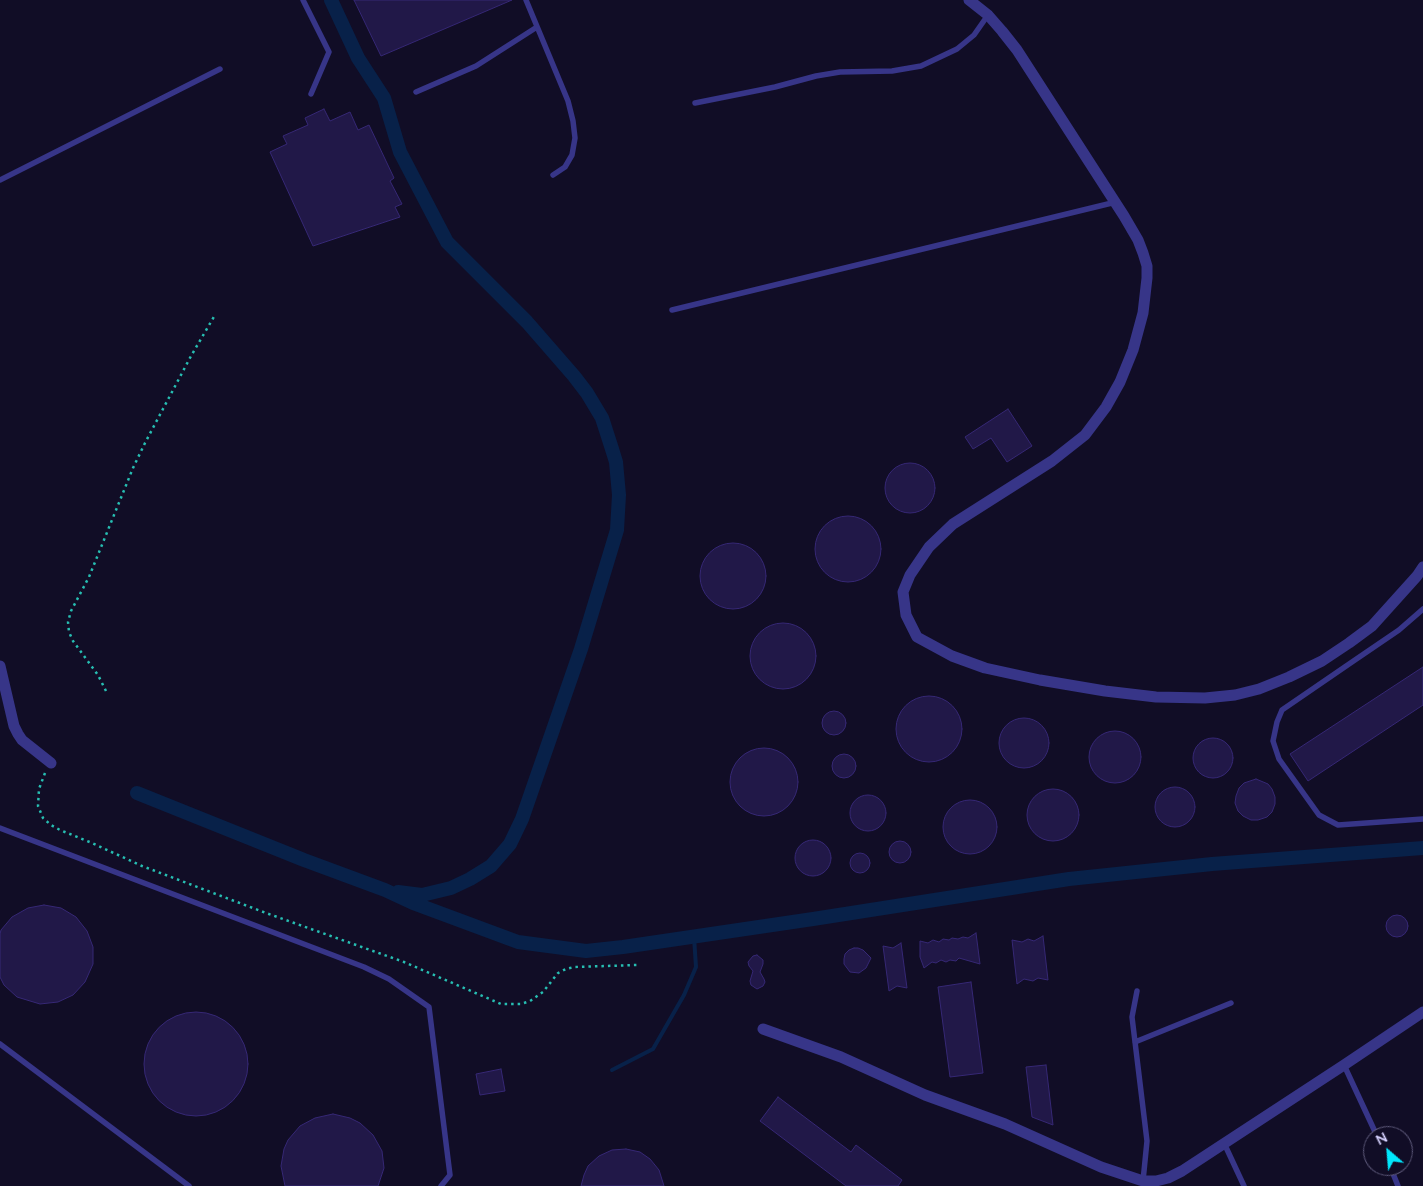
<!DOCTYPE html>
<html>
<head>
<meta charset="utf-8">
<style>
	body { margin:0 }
	#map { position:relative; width:1423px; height:1186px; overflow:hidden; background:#110d26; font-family:Lato,sans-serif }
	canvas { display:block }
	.north { position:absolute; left:1363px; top:1126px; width:50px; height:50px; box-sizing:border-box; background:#110d26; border:1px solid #605c7d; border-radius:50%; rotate:333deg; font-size:14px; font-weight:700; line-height:20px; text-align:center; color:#d6d2ff }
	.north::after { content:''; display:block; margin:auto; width:18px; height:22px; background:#00e8fd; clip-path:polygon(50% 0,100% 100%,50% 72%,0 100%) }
</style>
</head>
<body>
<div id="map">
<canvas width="1423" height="1186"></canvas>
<div class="north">N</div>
</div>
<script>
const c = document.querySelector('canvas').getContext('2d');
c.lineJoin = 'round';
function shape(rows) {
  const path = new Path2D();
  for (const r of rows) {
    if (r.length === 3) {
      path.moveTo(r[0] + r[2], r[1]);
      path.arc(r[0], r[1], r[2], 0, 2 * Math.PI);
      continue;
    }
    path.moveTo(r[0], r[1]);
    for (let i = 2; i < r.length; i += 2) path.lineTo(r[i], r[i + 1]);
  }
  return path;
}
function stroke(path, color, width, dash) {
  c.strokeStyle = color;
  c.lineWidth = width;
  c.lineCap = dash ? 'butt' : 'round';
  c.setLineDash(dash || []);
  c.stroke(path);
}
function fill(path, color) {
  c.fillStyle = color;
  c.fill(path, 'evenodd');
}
stroke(shape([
	[612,1070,653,1049,684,995,696,967,694,937]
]), '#082149', 4);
stroke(shape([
	[331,0,358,58,384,98,400,152,447,242,527,322,574,376,587,393,602,418,612,449,616,462,619,495,617,530,581,649,522,819,510,844,491,866,470,879,451,888,422,895,398,892],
	[137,793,304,860,385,890,413,903,518,942,586,951,623,947,813,919,1069,879,1212,864,1423,848]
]), '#082149', 14);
const building = shape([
	[354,0,512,0,381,56,354,0],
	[324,109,330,121,350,112,358,130,369,125,394,178,390,181,402,204,395,207,400,217,313,246,270,152,287,144,283,136,308,125,305,118,324,109],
	[1008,409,1032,446,1007,462,991,438,973,449,965,437,1008,409],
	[910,488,25],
	[848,549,33],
	[733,576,33],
	[783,656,33],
	[1423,667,1423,705,1308,781,1290,754,1423,667],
	[929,729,33],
	[834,723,12],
	[1024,743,25],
	[1115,757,26],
	[1213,758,20],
	[764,782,34],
	[844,766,12],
	[1256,779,1268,784,1272,789,1275,797,1275,804,1272,812,1267,817,1258,820,1251,820,1243,816,1238,811,1235,803,1236,796,1239,788,1244,783,1256,779],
	[1175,807,20],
	[1053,815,26],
	[868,813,18],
	[970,827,27],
	[813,858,18],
	[900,852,11],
	[860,863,10],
	[44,905,61,908,76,917,87,931,93,947,93,964,85,982,73,995,58,1002,40,1004,17,997,4,985,0,977,0,934,1,930,12,917,28,908,44,905],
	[1397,926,11],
	[976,933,980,964,959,958,956,961,950,960,946,962,941,960,936,963,932,962,924,968,920,957,920,941,928,943,933,940,939,942,943,939,949,940,952,938,958,939,963,937,968,938,976,933],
	[1043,936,1048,980,1038,978,1033,981,1024,979,1017,984,1012,940,1022,942,1028,939,1034,941,1043,936],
	[901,943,907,988,897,986,889,991,883,946,893,948,901,943],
	[854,948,858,948,863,950,871,958,866,968,859,973,850,972,844,964,844,959,845,954,849,950,854,948],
	[757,955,763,960,763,964,760,972,764,979,765,982,763,986,757,989,751,985,750,981,753,971,749,966,748,962,753,956,757,955],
	[971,982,983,1073,950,1077,938,987,971,982],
	[196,1064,52],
	[1046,1065,1053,1125,1032,1117,1026,1067,1046,1065],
	[501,1069,505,1091,480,1095,476,1074,501,1069],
	[778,1097,851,1152,856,1145,902,1180,898,1186,846,1186,760,1121,778,1097],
	[333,1114,350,1118,360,1123,373,1135,382,1151,384,1168,378,1186,285,1186,281,1166,284,1149,288,1140,300,1126,315,1118,333,1114],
	[626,1149,640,1152,650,1159,659,1170,664,1186,581,1186,584,1175,588,1166,599,1156,612,1150,626,1149]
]);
fill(building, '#211848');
stroke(building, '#362875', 1);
stroke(shape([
	[106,691,98,675,73,641,69,632,68,622,71,611,89,577,133,468,145,443,191,356,215,315],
	[45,773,39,789,38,806,43,818,51,825,60,830,92,843,142,866,266,913,404,962,501,1004,521,1004,530,1001,543,992,558,973,566,969,574,967,637,965]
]), '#27beb2', 2.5, [2.5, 4]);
stroke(shape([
	[303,0,329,52,311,94],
	[526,0,568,101,573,121,575,138,572,155,565,167,553,175],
	[416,92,476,66,537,27],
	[695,103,775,87,816,76,840,72,892,71,921,66,957,49,974,35,988,15],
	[0,180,220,69],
	[672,310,1116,202],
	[1423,609,1399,630,1352,662,1282,710,1277,722,1273,741,1279,759,1319,815,1338,825,1423,819],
	[0,828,364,967,389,979,429,1007,450,1175,441,1186],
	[1137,991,1132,1017,1147,1141,1143,1181],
	[1135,1042,1231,1003],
	[0,1044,189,1186],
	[1344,1065,1377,1136],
	[1224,1143,1244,1186],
	[1390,1166,1398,1186]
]), '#373588', 5.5);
stroke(shape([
	[969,0,988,15,1002,31,1017,50,1124,216,1138,240,1143,253,1147,266,1147,278,1143,313,1133,350,1120,382,1106,407,1085,435,1052,461,953,524,929,547,910,575,903,592,906,615,917,637,952,656,985,668,1040,680,1105,691,1156,697,1205,698,1235,695,1259,689,1289,677,1322,661,1349,643,1372,626,1417,576,1423,567],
	[0,666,14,726,18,734,22,740,51,763],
	[763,1029,841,1057,925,1095,1005,1124,1101,1167,1143,1181,1156,1181,1168,1178,1182,1171,1344,1065,1423,1012]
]), '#373588', 11);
</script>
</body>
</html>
